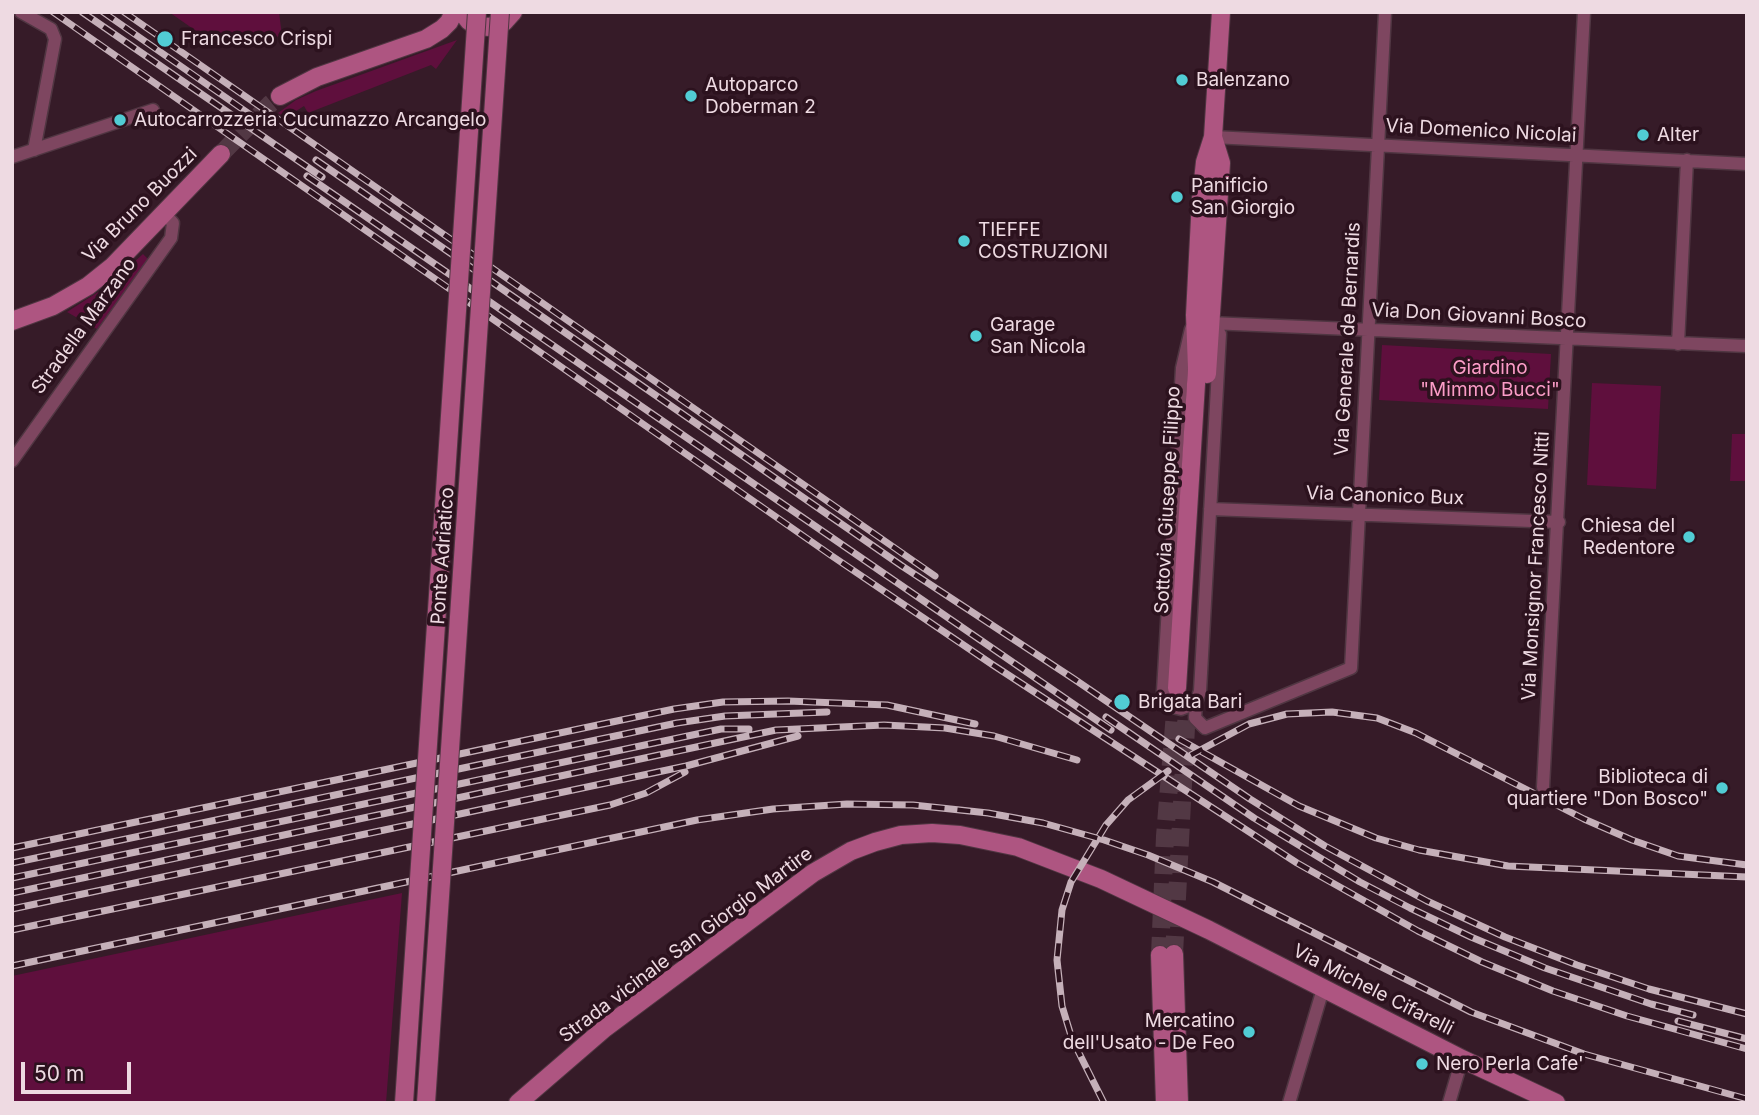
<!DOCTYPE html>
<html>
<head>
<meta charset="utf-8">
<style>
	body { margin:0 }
	#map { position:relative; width:1759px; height:1115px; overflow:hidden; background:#361b28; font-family:Inter,sans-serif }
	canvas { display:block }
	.frame { position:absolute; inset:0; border:14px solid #eedae2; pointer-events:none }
	.scale { position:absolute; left:21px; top:1062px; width:110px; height:32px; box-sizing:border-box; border:4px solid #eedae2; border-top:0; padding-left:9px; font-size:21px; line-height:24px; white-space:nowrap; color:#eedae2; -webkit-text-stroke:5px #2c121e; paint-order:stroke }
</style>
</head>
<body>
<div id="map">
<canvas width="1759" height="1115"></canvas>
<div class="frame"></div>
<div class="scale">50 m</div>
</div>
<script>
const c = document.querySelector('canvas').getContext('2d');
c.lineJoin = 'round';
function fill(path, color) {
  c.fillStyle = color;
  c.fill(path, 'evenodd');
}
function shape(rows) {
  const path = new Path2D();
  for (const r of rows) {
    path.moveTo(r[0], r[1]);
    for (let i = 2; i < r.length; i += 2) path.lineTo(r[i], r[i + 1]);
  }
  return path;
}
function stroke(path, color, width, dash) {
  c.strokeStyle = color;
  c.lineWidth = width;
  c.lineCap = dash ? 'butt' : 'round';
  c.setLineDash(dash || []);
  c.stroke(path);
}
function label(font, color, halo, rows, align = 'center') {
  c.font = font + ' Inter,sans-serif';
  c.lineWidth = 7;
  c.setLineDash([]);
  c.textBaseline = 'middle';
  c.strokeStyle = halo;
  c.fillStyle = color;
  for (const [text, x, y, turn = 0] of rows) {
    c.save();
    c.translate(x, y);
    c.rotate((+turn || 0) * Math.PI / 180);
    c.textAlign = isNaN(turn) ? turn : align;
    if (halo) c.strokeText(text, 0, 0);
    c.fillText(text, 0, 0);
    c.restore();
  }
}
fill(shape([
	[169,12,279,12,282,36,236,43,235,38,209,40],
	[457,40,436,69,431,65,308,113,304,106,293,113,294,116,287,118,278,113,296,100,316,91],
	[143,254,148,259,97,329,67,312,109,285],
	[1382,345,1551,354,1548,409,1379,400],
	[1592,383,1661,386,1656,489,1587,485],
	[1732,434,1747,434,1747,481,1730,481],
	[402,893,386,1103,12,1103,12,976]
]), '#5f0f3d');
stroke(shape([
	[221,154,270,104,280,96],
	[1174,954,1187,709],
	[1160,955,1165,836,1177,688]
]), '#523844', 18, [18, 9]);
const street = shape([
	[21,12,51,29,55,39,34,150],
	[1213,137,1747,164],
	[12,157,153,110],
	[1210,323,1747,346],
	[1191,329,1182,368,1163,691,1167,702,1172,707,1181,709,1196,703,1200,691,1220,334,1210,323],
	[1678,344,1687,160],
	[12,461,171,238,173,223,164,213],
	[1210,509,1559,522],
	[1196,703,1195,718,1205,728,1351,668,1385,12],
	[1543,787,1584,12],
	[1289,1103,1323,989],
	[1449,1103,1462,1059]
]);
const secondary = shape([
	[462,12,469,21,476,26,490,27,504,22,513,12],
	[280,96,317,77,426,39,442,29,449,22,454,12],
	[12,321,53,306,88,286,113,266,221,154],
	[1207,374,1221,163,1213,137],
	[1177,688,1197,368,1195,315,1201,199,1205,162,1213,137,1221,12],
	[1174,954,1179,1103],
	[1160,955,1165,1103],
	[518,1103,605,1028,813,873,851,851,875,842,901,835,932,833,960,835,1018,847,1101,879,1209,930,1462,1059,1556,1103]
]);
stroke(street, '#503642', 15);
stroke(secondary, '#503642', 20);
stroke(street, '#7e4660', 12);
stroke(secondary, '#ae5581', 18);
const rail = shape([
	[53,12,832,556,993,665,1297,863,1418,931,1482,962,1553,991,1627,1016,1747,1049],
	[82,12,322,177],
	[103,12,258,120],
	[124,12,935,576],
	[316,160,902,566,1074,679,1250,799,1325,846,1427,901,1505,937,1577,965,1649,989,1747,1014],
	[307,176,1111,730],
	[1106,717,1254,818,1360,882,1410,908,1471,937,1545,968,1651,1004,1693,1015],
	[1179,739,1299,806,1376,838,1419,850,1508,866,1747,877],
	[1191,755,1249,724,1287,714,1332,712,1377,718,1416,733,1584,819,1632,840,1678,856,1747,865],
	[12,848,674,709,723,702,788,701,887,705,975,724],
	[12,863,677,723,725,716,827,712],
	[12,878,721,729,749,729],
	[12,893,776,730,884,725,945,728,994,736,1077,760],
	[12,909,686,766,798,736],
	[12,930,610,805,646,793,685,772],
	[12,966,697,820,773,809,847,804,913,805,988,813,1043,823,1104,840,1148,855,1213,882,1471,1012,1584,1054,1747,1099],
	[1678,1021,1747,1039],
	[1104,1103,1072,1039,1062,1006,1057,960,1062,910,1071,882,1106,825,1128,800,1168,771]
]);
stroke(rail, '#c5b0b9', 7);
stroke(rail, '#2c121e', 4.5, [13]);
const secondaryBridge = shape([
	[404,1103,477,12],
	[426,1103,500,12]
]);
stroke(secondaryBridge, '#503642', 20, []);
stroke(secondaryBridge, '#ae5581', 18);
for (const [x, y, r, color] of [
	[165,39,9,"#51ccd4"],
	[1182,80,7,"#51ccd4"],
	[691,96,7,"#51ccd4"],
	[120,120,7,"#51ccd4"],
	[1643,135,7,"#51ccd4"],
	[1177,197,7,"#51ccd4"],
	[964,241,7,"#51ccd4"],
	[976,336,7,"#51ccd4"],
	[1689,537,7,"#51ccd4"],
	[1122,702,9,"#51ccd4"],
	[1722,788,7,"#51ccd4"],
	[1249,1032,7,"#51ccd4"],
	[1422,1064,7,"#51ccd4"]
]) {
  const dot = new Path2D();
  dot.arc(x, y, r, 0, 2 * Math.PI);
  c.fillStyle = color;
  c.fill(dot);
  stroke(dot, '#2c121e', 2.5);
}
label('19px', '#eedae2', '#2c121e', [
	["Francesco Crispi",181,39],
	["Balenzano",1196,80],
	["Autoparco",705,85],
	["Doberman 2",705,107],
	["Autocarrozzeria Cucumazzo Arcangelo",134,120],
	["Alter",1657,135],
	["Panificio",1191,186],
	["San Giorgio",1191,208],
	["TIEFFE",978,230],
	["COSTRUZIONI",978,252],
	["Garage",990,325],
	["San Nicola",990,347],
	["Chiesa del",1675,526,"right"],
	["Redentore",1675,548,"right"],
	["Brigata Bari",1138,702],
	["Biblioteca di",1708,777,"right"],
	["quartiere \"Don Bosco\"",1708,799,"right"],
	["Mercatino",1235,1021,"right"],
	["dell'Usato - De Feo",1235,1043,"right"],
	["Nero Perla Cafe'",1436,1064]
], 'left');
label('19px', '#eedae2', '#2c121e', [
	["Via Domenico Nicolai",1481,131,3],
	["Via Bruno Buozzi",140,205,-45],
	["Via Don Giovanni Bosco",1479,316,3],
	["Stradella Marzano",84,326,-54],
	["Via Generale de Bernardis",1348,339,-87],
	["Via Canonico Bux",1385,496,2],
	["Sottovia Giuseppe Filippo",1168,500,-87],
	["Ponte Adriatico",443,556,-86],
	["Via Monsignor Francesco Nitti",1536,566,-87],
	["Strada vicinale San Giorgio Martire",686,945,-37],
	["Via Michele Cifarelli",1373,990,27]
]);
label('19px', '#fb9cc7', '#2c121e', [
	["Giardino",1490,368],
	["\"Mimmo Bucci\"",1490,390]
]);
</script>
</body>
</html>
